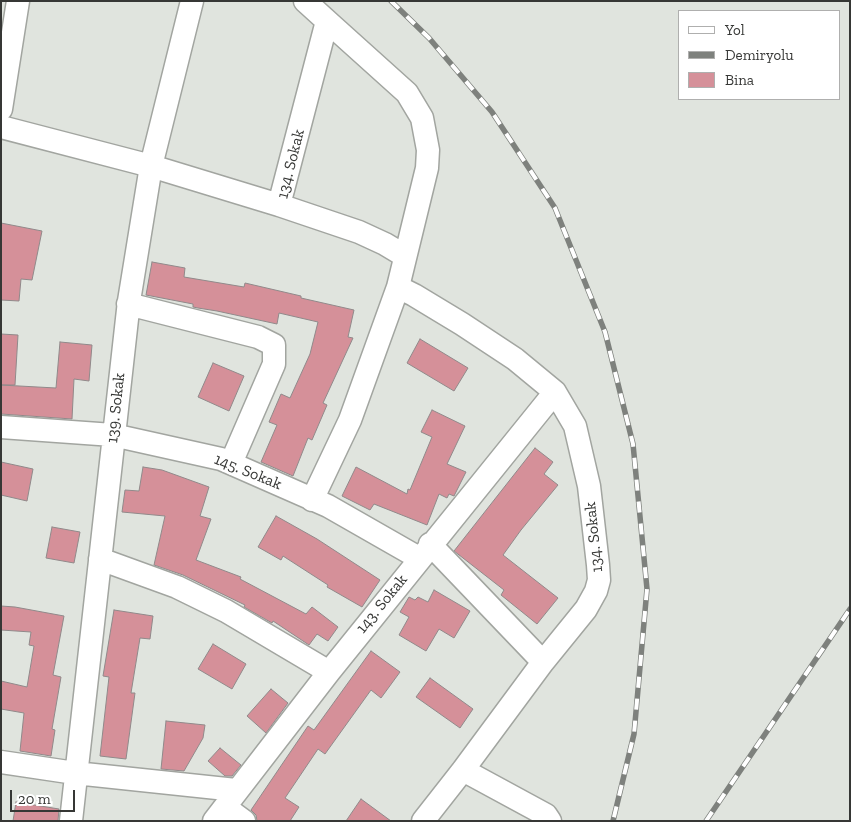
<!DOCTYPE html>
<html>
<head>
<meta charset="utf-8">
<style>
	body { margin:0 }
	#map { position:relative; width:851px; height:822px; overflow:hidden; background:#e0e4de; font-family:"Zilla Slab",serif }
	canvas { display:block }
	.frame { position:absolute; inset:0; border:2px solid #363735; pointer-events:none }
	.legend { position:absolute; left:678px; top:10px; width:162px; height:90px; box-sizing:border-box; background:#fff; border:1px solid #afafae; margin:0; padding:6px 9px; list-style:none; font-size:15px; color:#363735 }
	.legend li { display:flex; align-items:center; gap:10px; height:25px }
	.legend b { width:25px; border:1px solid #afafae }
	.scale { position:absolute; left:10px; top:790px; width:65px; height:22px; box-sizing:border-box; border:2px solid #363735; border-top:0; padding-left:6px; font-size:15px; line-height:18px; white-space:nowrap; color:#363735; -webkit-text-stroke:4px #fff; paint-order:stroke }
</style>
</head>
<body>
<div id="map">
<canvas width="851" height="822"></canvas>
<div class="frame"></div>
<ul class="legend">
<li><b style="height:6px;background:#fff"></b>Yol</li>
<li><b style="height:6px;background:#7e817d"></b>Demiryolu</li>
<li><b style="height:14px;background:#d59099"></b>Bina</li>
</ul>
<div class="scale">20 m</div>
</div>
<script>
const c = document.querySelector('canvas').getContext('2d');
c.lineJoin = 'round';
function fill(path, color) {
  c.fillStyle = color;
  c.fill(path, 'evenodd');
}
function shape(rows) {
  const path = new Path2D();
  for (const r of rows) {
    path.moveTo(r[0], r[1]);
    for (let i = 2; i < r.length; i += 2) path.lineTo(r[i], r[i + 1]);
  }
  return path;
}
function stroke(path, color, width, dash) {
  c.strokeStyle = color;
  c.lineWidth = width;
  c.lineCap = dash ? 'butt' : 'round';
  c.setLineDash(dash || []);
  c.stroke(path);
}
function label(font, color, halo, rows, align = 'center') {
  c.font = font + ' "Zilla Slab",serif';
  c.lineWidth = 4.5;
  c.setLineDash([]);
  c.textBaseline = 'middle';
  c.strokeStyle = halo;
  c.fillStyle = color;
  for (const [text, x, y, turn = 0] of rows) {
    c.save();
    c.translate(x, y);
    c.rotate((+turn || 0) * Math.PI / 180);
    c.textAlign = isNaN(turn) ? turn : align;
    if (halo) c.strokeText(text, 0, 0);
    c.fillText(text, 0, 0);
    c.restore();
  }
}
const building = shape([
	[1,223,42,231,32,280,21,279,19,301,1,300,1,223],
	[152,262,185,268,184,277,244,287,245,283,301,296,301,298,354,310,348,337,353,338,323,403,327,405,312,440,308,438,293,476,261,462,277,425,269,422,281,394,290,398,310,354,318,322,279,313,277,324,217,311,198,308,193,307,193,304,146,295,152,262],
	[1,334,18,335,15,385,1,385,1,334],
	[420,339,468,368,454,391,407,363,420,339],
	[60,342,92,345,89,381,74,379,72,419,1,414,1,385,56,388,60,342],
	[213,363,244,376,229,411,198,397,213,363],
	[432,410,465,426,447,464,466,472,454,496,449,494,447,498,439,494,427,525,374,504,370,510,342,496,356,467,407,494,408,489,410,490,432,437,421,432,432,410],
	[535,448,553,462,544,474,558,485,521,530,503,555,558,598,537,624,501,595,504,590,454,551,535,448],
	[1,462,33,469,27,501,1,495,1,462],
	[143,467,162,470,209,487,200,516,211,519,196,560,241,577,240,579,306,614,312,607,338,627,328,641,317,634,309,645,273,621,272,623,244,607,245,605,183,575,154,565,165,516,122,512,125,490,139,491,143,467],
	[276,516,317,539,380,580,362,607,327,587,328,585,283,556,281,560,258,547,276,516],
	[52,527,80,532,74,563,46,558,52,527],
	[434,590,470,611,454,638,439,629,426,651,399,635,409,617,400,612,409,597,415,600,418,597,428,602,434,590],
	[1,606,15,607,64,616,53,675,61,677,52,729,55,730,51,756,20,751,24,713,1,709,1,681,27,687,34,646,29,645,31,632,1,630,1,606],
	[114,610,153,616,150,639,140,638,131,693,135,693,126,759,100,756,109,677,103,676,114,610],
	[213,644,246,664,232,689,198,669,213,644],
	[371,651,400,672,381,698,371,690,325,754,318,749,285,798,299,807,290,821,257,821,256,815,251,810,308,726,314,730,371,651],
	[430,678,473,709,460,728,416,697,430,678],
	[271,689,288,703,266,733,247,716,271,689],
	[166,721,205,725,203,738,184,771,161,769,166,721],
	[220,748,241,765,232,776,225,776,208,761,220,748],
	[361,799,391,821,346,821,361,799],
	[16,802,59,809,58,821,13,821,16,802]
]);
fill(building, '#d59099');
stroke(building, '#90898a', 1);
const street = shape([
	[305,1,327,21,279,205,359,232,385,244,405,256],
	[1,109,18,1],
	[1,127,151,166,279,205],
	[398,287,414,295,462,324,515,359,555,392,575,426,589,486,598,565,599,580,596,591,586,609,543,662,463,770,423,821],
	[128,304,258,337,274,345,274,364,231,463],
	[1,427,113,435,221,459,328,506,419,558],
	[312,500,350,420,398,287,427,168,428,150,422,118,407,93,327,21],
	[430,544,543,662],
	[100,559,177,587,226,611,329,672],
	[1,762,75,773,236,790],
	[463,770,546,815,550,821],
	[225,807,244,821],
	[71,821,129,301,151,166,192,1],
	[214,821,329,672,555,392]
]);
stroke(street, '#a2a5a0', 25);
stroke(street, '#fff', 22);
const rail = shape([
	[391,1,429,38,492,112,555,208,605,332,633,444,647,589,634,734,613,821],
	[706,821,850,609]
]);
stroke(rail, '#7e817d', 5.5);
stroke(rail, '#fff', 4, [11]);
label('16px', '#363735', '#fff', [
	["134. Sokak",291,164,-76],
	["139. Sokak",116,408,-84],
	["145. Sokak",248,472,22],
	["134. Sokak",594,537,-96],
	["143. Sokak",382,604,-51]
]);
</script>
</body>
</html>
